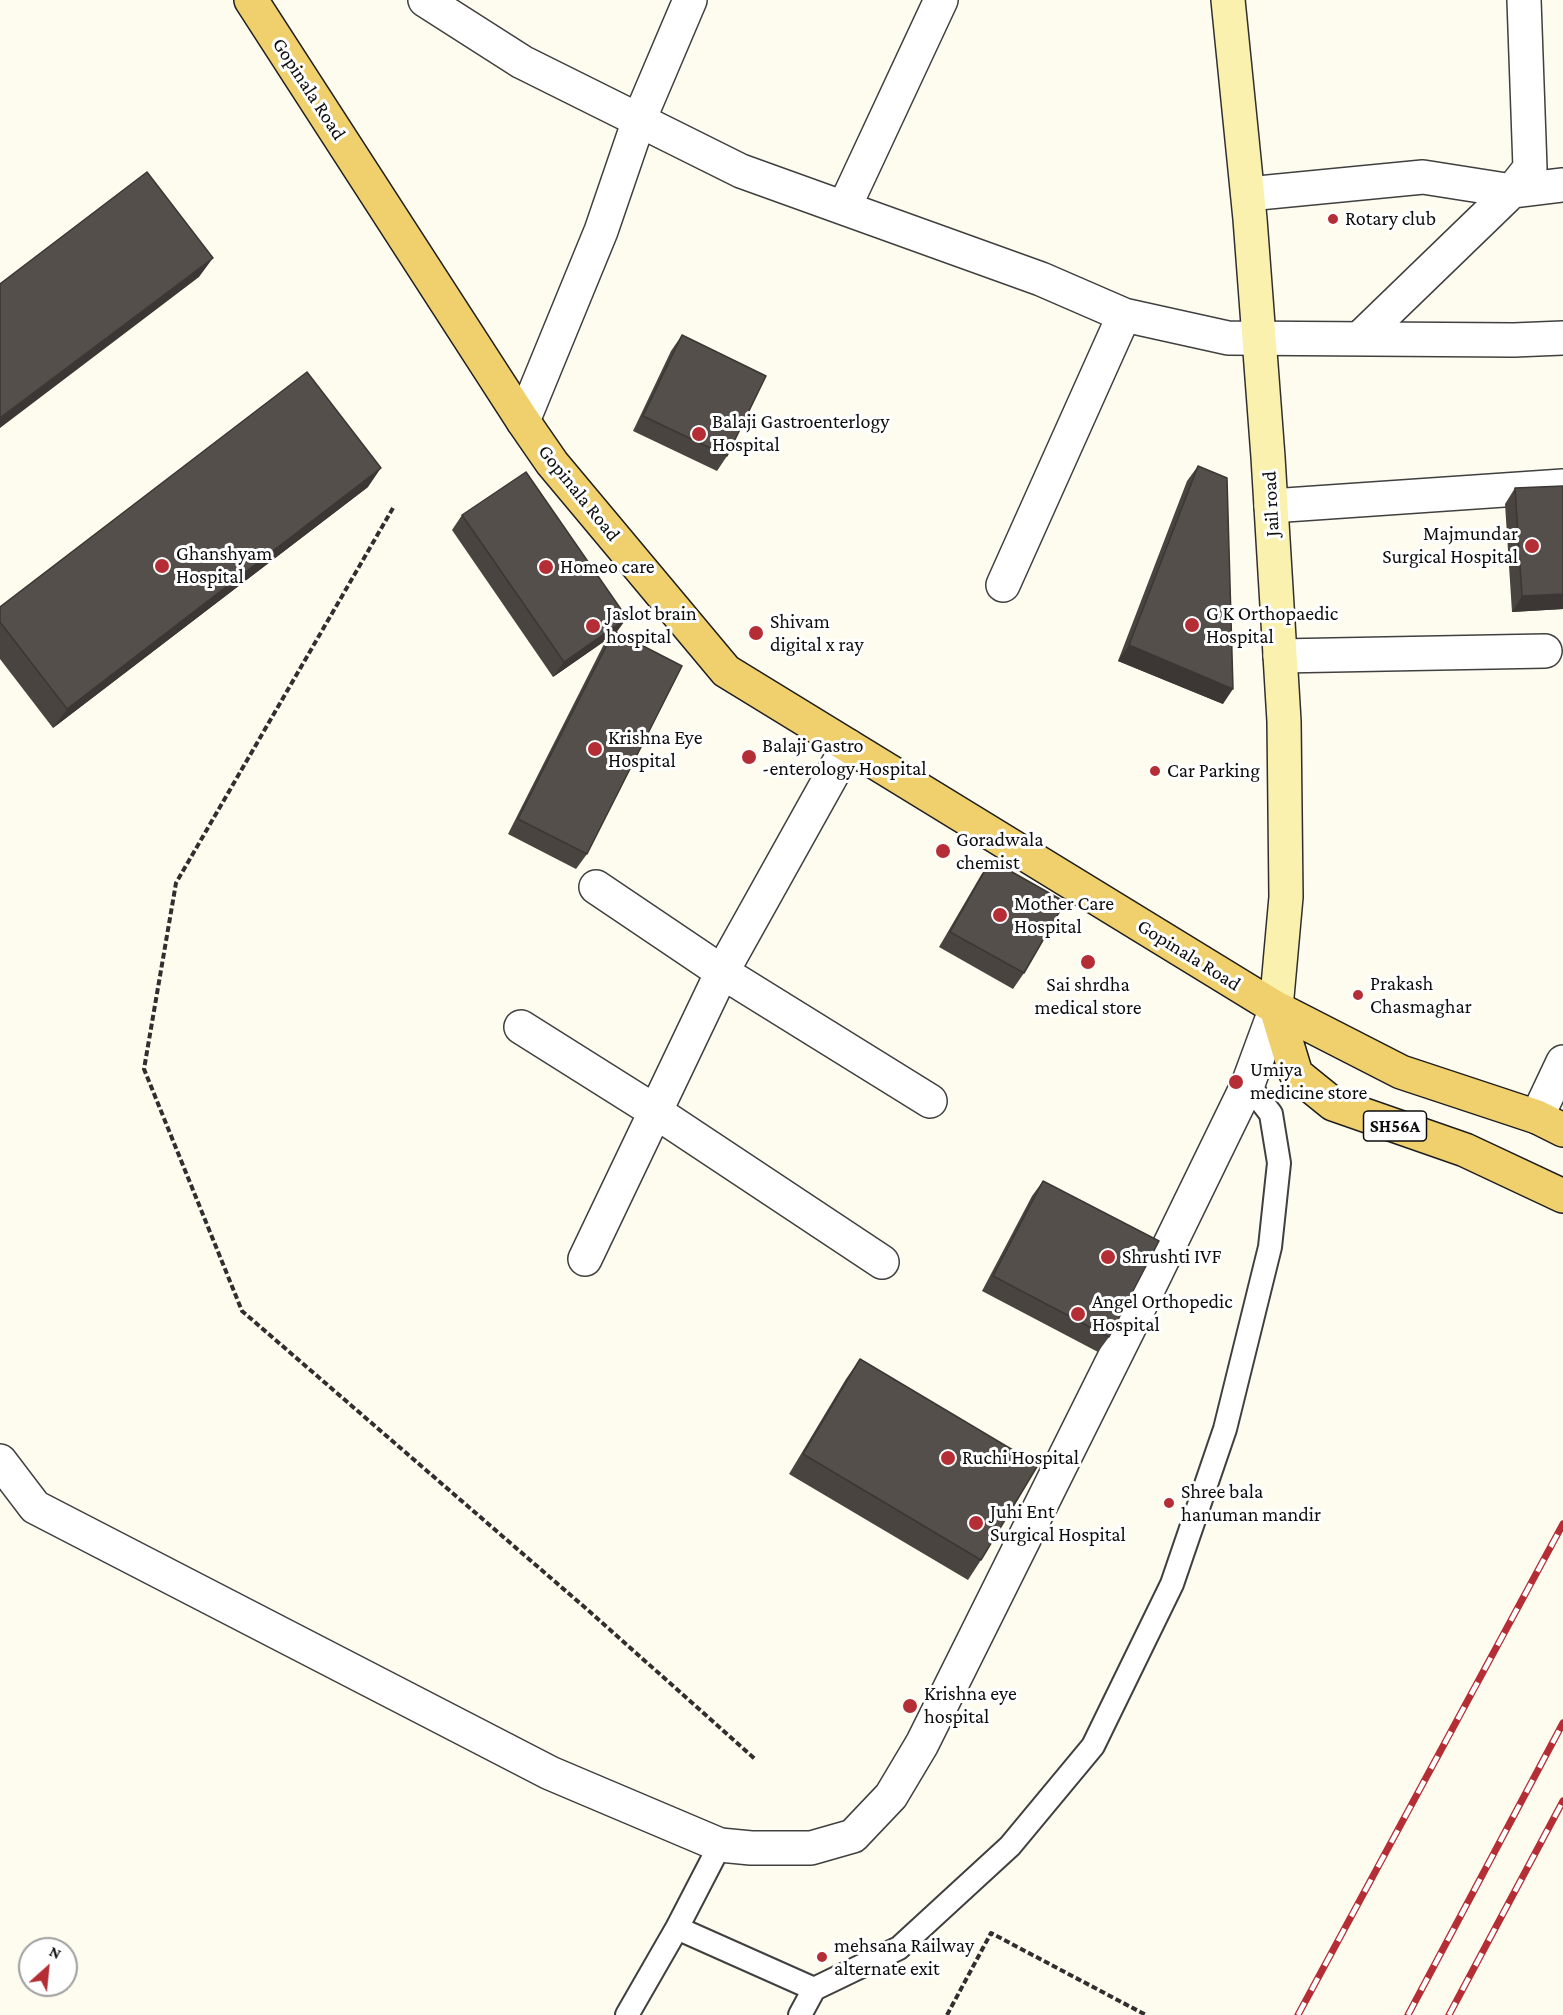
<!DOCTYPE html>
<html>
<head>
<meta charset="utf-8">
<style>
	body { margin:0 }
	#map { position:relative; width:1563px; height:2015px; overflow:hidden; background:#fefbef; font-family:"Crimson Pro",serif }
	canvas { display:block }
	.north { position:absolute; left:18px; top:1937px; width:60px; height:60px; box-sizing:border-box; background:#fff; border:2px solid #9e9e9e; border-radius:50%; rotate:27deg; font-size:16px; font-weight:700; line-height:24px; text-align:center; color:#0d0d0d }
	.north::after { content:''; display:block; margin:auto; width:21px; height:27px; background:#b52e35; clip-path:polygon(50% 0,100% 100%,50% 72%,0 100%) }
</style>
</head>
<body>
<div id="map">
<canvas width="1563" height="2015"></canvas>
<div class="north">N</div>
</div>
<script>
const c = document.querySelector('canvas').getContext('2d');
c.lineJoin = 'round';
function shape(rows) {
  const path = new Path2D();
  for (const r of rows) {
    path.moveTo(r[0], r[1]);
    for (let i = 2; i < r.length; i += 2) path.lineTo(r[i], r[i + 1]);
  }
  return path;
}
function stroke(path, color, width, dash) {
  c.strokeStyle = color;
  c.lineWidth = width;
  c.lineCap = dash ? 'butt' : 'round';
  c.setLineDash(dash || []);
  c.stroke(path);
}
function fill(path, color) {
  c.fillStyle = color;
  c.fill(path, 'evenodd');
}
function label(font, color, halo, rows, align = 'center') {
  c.font = font + ' "Crimson Pro",serif';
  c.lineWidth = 6;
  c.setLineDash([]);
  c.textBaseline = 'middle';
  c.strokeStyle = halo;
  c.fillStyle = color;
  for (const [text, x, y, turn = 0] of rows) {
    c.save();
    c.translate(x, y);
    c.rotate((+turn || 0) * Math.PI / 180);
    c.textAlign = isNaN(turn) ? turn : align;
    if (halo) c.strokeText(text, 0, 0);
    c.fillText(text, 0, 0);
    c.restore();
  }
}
const lane = shape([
	[677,1928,720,1845],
	[627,2015,677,1928,814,1989,899,1948,1010,1846,1093,1746,1172,1584,1225,1429,1270,1247,1279,1163,1271,1114,1248,1084],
	[800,2015,814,1989]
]);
const street = shape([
	[425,0,522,62,741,171,1041,279,1124,315,1228,338,1514,340,1563,338],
	[1248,194,1423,177,1512,191,1563,185],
	[844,208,941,0],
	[1359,339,1512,191,1530,168,1524,0],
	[523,421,601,231,639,120,690,0],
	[1271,506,1563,486],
	[1003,585,1124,315],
	[1280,656,1545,651],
	[596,887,722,972,930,1101],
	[521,1027,656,1112,882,1262],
	[1537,1117,1563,1062],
	[585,1259,722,972,848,746],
	[0,1461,35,1507,550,1773,720,1845,751,1848,811,1848,853,1836,891,1796,922,1744,1134,1318,1248,1084,1276,1008]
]);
const secondary = shape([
	[1228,0,1250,219,1268,457,1284,721,1286,897,1276,1008]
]);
const primary = shape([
	[251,0,523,421,552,463,726,671,1276,1008,1401,1072,1537,1117,1563,1130],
	[1276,1008,1296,1074,1333,1104,1465,1150,1563,1196]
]);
stroke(lane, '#404040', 26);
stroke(street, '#404040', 36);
stroke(secondary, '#2f2f2f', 36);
stroke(primary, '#1e1e1e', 36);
stroke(shape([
	[393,508,176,883,144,1069,242,1311,589,1611,755,1759],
	[947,2015,991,1933,1146,2015]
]), '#2f2f2f', 4, [6, 3]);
stroke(lane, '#fff', 22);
stroke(street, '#fff', 33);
stroke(secondary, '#faf1ae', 33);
stroke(primary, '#f0cf6d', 33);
const rail = shape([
	[1298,2015,1563,1524],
	[1408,2015,1563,1723],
	[1449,2015,1563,1801]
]);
stroke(rail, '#b52e35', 7);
stroke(rail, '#fff', 4.5, [14]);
fill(shape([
	[682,335,727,456,717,471,633,431,671,351],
	[1198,466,1223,704,1118,661,1187,481],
	[368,487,53,728,0,659,0,607],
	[1515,488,1563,609,1512,612,1505,504],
	[462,515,617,633,587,854,576,869,508,834,603,646,609,638,553,677,452,530],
	[991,860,1024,973,1013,989,939,947,981,875],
	[1043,1181,1109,1337,1098,1352,982,1291,1032,1196],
	[860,1359,981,1560,968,1580,789,1474,846,1379]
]), '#494440');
fill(shape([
	[213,258,199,277,0,428,0,418],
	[381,468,368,487,53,728,67,709],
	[1563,594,1563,609,1512,612,1522,596],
	[627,618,616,633,614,631,609,638,553,677,564,662],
	[1129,645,1233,689,1223,704,1118,661]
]), '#3c3734');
const building = shape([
	[147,172,213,258,0,418,0,284,147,172],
	[682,335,766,376,727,456,643,416,682,335],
	[307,372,381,468,67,709,0,622,0,607,307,372],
	[1198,466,1227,478,1233,689,1129,645,1198,466],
	[526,472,627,618,564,662,462,515,526,472],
	[1563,486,1563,594,1522,596,1515,488,1563,486],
	[614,631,682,666,587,854,518,819,614,631],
	[991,860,1065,902,1024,973,950,932,991,860],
	[1043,1181,1159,1241,1109,1337,993,1276,1043,1181],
	[860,1359,1038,1465,981,1560,803,1454,860,1359]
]);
fill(building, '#554f4b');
stroke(building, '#3c3734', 1.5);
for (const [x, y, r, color] of [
	[1333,219,6,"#b52e35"],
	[699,434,8,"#b52e35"],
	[1532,546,8,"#b52e35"],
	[162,566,8,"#b52e35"],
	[546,567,8,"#b52e35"],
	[1192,625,8,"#b52e35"],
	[593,626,8,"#b52e35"],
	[756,633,8,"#b52e35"],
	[595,749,8,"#b52e35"],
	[749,757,8,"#b52e35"],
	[1155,771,6,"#b52e35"],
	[943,851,8,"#b52e35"],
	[1000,915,8,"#b52e35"],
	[1088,962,8,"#b52e35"],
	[1358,995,6,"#b52e35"],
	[1236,1082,8,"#b52e35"],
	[1108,1257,8,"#b52e35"],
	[1078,1314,8,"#b52e35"],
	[948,1458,8,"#b52e35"],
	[1169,1503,6,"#b52e35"],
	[976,1523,8,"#b52e35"],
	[910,1706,8,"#b52e35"],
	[822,1957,6,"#b52e35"]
]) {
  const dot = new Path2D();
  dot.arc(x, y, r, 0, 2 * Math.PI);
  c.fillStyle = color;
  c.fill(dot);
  stroke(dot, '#fff', 2);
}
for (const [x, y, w] of [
	[1395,1126,63]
]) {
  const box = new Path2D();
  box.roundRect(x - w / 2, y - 15, w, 30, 4.5);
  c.fillStyle = '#fff';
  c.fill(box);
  stroke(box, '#0d0d0d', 1.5);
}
label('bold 18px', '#0d0d0d', null, [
	["SH56A",1395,1126]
]);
label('20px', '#0d0d0d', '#fff', [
	["Gopinala Road",309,89,57],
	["Gopinala Road",579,493,51],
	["Jail road",1271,504,-93],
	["Gopinala Road",1189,955,32]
]);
label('20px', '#0d0d0d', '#fff', [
	["Rotary club",1345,219],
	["Balaji Gastroenterlogy",712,422],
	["Hospital",712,445],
	["Majmundar",1518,534,"right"],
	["Surgical Hospital",1518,557,"right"],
	["Ghanshyam",176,554],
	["Hospital",176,577],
	["Homeo care",560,567],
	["Jaslot brain",606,614],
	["hospital",606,637],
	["G K Orthopaedic",1206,614],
	["Hospital",1206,637],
	["Shivam",770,622],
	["digital x ray",770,645],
	["Krishna Eye",608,738],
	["Hospital",608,761],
	["Balaji Gastro",762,746],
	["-enterology Hospital",762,769],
	["Car Parking",1167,771],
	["Goradwala",956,840],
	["chemist",956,863],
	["Mother Care",1014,904],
	["Hospital",1014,927],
	["Prakash",1370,984],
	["Chasmaghar",1370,1007],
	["Sai shrdha",1088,985,"center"],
	["medical store",1088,1008,"center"],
	["Umiya",1250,1070],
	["medicine store",1250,1093],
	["Shrushti IVF",1122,1257],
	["Angel Orthopedic",1092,1302],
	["Hospital",1092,1325],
	["Ruchi Hospital",962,1458],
	["Shree bala",1181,1492],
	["hanuman mandir",1181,1515],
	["Juhi Ent",990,1512],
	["Surgical Hospital",990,1535],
	["Krishna eye",924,1694],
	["hospital",924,1717],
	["mehsana Railway",834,1946],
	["alternate exit",834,1969]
], 'left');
</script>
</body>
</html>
